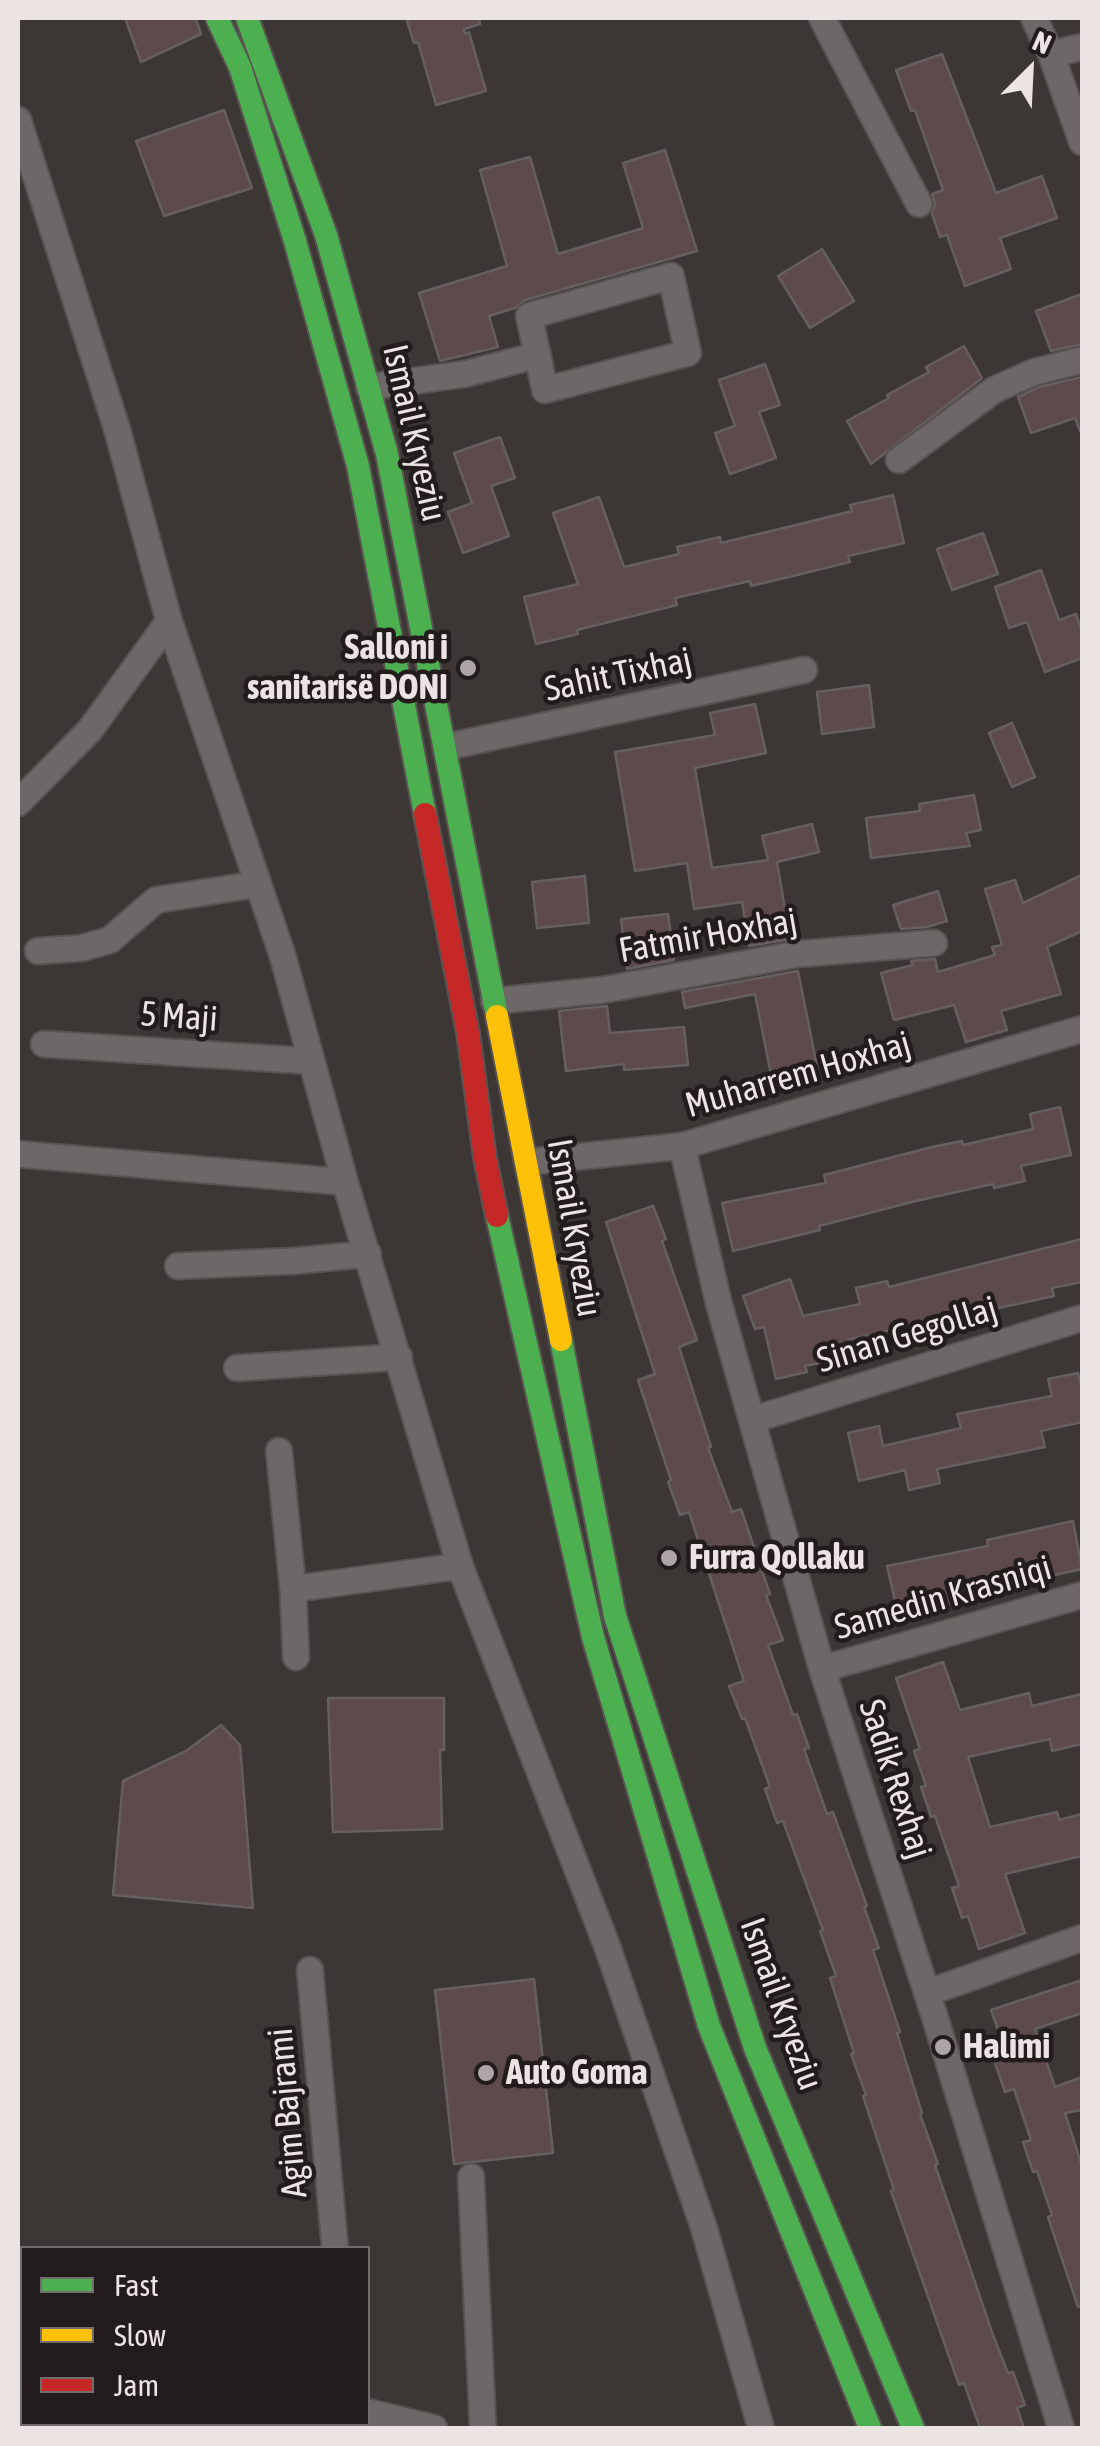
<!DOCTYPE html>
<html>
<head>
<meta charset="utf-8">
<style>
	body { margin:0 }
	#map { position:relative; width:1100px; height:2446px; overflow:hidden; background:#3c3635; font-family:"Asap Condensed",sans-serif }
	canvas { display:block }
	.frame { position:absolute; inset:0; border:20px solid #ece3e3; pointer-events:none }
	.legend { position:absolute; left:20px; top:2246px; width:350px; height:180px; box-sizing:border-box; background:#221c1c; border:2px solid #736c6c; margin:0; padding:12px 18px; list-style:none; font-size:30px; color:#ece3e3 }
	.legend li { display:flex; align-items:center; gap:20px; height:50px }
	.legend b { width:50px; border:2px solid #736c6c }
	.north { position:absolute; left:980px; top:20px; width:100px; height:100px; -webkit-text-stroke:8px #221c1c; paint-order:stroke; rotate:24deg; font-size:28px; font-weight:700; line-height:40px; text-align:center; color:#ece3e3 }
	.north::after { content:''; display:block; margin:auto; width:35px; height:45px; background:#ece3e3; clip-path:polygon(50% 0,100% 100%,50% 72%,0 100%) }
</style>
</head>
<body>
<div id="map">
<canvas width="1100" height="2446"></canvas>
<div class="frame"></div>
<ul class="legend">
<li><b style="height:12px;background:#4caf50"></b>Fast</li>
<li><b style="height:12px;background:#ffc107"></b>Slow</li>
<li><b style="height:12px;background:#c62828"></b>Jam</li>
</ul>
<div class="north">N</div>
</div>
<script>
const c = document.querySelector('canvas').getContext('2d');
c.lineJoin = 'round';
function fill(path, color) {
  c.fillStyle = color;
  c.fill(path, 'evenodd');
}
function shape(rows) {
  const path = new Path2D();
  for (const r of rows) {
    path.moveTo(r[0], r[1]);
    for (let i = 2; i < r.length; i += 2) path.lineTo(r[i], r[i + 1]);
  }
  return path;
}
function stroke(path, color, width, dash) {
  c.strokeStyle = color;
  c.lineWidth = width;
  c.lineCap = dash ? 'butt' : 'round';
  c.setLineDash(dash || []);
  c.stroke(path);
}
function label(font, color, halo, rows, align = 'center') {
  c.font = font + ' "Asap Condensed",sans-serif';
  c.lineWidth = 9;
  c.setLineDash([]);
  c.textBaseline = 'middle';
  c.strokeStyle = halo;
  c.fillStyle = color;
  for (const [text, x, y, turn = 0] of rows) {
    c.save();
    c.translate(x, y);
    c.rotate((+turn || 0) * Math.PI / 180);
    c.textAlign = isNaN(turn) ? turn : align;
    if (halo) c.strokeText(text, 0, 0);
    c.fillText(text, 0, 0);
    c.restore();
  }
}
const building = shape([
	[125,18,196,18,201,34,141,62,125,18],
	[406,18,479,18,480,24,464,29,465,34,469,32,486,91,436,105,418,42,414,43,406,18],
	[942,54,996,193,1042,176,1057,218,1000,238,1011,269,965,286,947,235,940,237,932,214,935,204,932,194,943,190,915,110,911,111,896,70,942,54],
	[224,110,252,188,164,216,136,141,224,110],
	[665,150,697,251,525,300,515,308,489,316,498,347,440,361,419,293,507,266,480,170,530,157,558,254,643,228,623,163,665,150],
	[822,249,854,301,810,328,778,276,822,249],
	[1082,294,1082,344,1051,351,1036,311,1082,294],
	[964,346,982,378,871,464,847,421,889,398,887,395,929,372,926,367,964,346],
	[765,364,780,405,759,412,776,458,730,474,715,433,735,426,719,380,765,364],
	[1082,377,1082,430,1080,431,1075,418,1031,433,1018,397,1039,387,1082,377],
	[500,437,515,478,491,486,509,536,463,553,448,512,472,503,454,453,500,437],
	[893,495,904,543,848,556,850,562,793,576,751,586,750,581,675,598,677,605,577,630,578,634,536,644,524,597,578,584,553,513,599,497,624,567,679,554,677,547,720,537,721,543,796,525,852,511,850,505,893,495],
	[983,533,998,574,952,590,937,549,983,533],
	[1041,570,1059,620,1076,614,1082,632,1082,658,1045,672,1027,622,1009,628,995,587,1041,570],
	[869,685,874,727,822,734,817,692,869,685],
	[755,704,766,753,695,768,712,868,768,860,762,836,812,824,819,852,777,862,790,939,749,946,742,902,694,909,687,863,635,871,615,752,715,735,710,713,755,704],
	[1012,723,1035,777,1012,787,989,733,1012,723],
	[974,795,981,830,966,833,970,846,871,858,866,818,920,811,919,804,974,795],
	[1082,875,1082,931,1047,947,1061,994,1001,1011,1007,1030,966,1042,954,1005,894,1020,881,973,913,965,911,961,935,959,938,972,995,955,992,947,1002,945,985,889,1015,880,1023,903,1082,875],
	[585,876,589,923,537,928,532,882,585,876],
	[938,891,947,921,927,927,901,929,893,905,938,891],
	[668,914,674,960,627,969,621,919,668,914],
	[798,971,820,1081,774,1090,755,994,685,1008,682,992,798,971],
	[607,1006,610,1033,684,1027,688,1065,624,1070,624,1064,566,1071,559,1011,607,1006],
	[1060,1107,1071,1155,1021,1166,1025,1181,994,1188,993,1184,916,1201,819,1226,820,1230,733,1251,722,1203,826,1183,824,1175,932,1147,962,1141,963,1145,1033,1129,1030,1114,1060,1107],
	[653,1206,666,1239,662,1241,697,1340,679,1347,711,1447,708,1448,732,1512,741,1509,770,1594,766,1595,783,1640,768,1645,793,1715,797,1714,809,1748,804,1749,827,1814,833,1812,867,1906,864,1907,879,1948,873,1950,900,2032,897,2033,922,2113,920,2114,938,2164,935,2165,993,2335,1008,2373,1013,2372,1025,2405,1017,2408,1024,2428,980,2428,964,2383,959,2385,891,2191,894,2190,863,2096,866,2095,851,2054,854,2053,830,1978,836,1976,820,1931,823,1930,783,1821,777,1823,765,1789,770,1787,745,1718,742,1719,729,1686,744,1681,689,1512,680,1515,668,1482,671,1480,638,1380,655,1374,606,1222,653,1206],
	[1082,1239,1082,1282,1052,1288,1054,1296,948,1319,949,1323,918,1330,917,1324,848,1340,852,1356,805,1366,807,1372,776,1379,764,1327,755,1329,743,1296,790,1279,803,1316,860,1304,856,1288,887,1281,889,1287,1082,1239],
	[1078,1373,1082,1390,1082,1422,1041,1431,1045,1447,937,1469,940,1483,909,1490,905,1470,859,1481,848,1433,879,1426,883,1446,961,1428,957,1414,1052,1396,1048,1379,1078,1373],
	[1073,1521,1082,1569,978,1592,979,1598,898,1614,887,1566,988,1546,987,1540,1073,1521],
	[943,1662,960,1710,1029,1693,1032,1706,1082,1694,1082,1744,1052,1751,1050,1739,968,1757,990,1827,1057,1812,1059,1820,1082,1814,1082,1856,1005,1874,1025,1933,979,1949,968,1916,962,1918,952,1888,959,1886,935,1816,931,1817,921,1787,926,1786,914,1751,920,1749,896,1678,943,1662],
	[328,1698,444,1698,444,1750,440,1750,442,1829,333,1832,328,1698],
	[221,1725,240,1745,253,1908,113,1895,123,1781,186,1751,221,1725],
	[534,1979,553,2153,454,2164,435,1990,534,1979],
	[1082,1980,1082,2013,1035,2029,1055,2087,1082,2077,1082,2110,1065,2113,1082,2166,1082,2306,1078,2307,1048,2217,1052,2215,1037,2171,1033,2172,1023,2142,1031,2140,1014,2089,1005,2092,995,2063,1008,2058,991,2010,1082,1980]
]);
fill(building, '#5d4a4a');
stroke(building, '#65605f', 2.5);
const street = shape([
	[822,18,919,204],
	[1034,18,1051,54,1082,142],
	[1051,54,1082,47],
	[18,120,117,429,169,621,283,957,345,1182,460,1566,607,1946,704,2228,761,2428],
	[671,276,688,353,545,390,529,316,671,276],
	[369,387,465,374,538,355],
	[899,460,994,390,1034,372,1082,360],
	[446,747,804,670],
	[18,803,90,730,169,621],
	[38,951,82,948,110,940,156,900,258,884],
	[494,1001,603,990,798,954,934,943],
	[44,1044,310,1061],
	[682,1146,719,1304,822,1669,937,2024,1061,2428],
	[18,1154,345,1182],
	[527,1162,682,1146,1082,1029],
	[178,1266,294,1261,368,1254],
	[237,1368,399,1357],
	[752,1420,1082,1318],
	[279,1451,293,1589,296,1657],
	[293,1589,460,1566],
	[822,1669,1082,1595],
	[310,1970,335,2248],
	[927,1993,1082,1938],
	[471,2177,483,2428],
	[368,2412,434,2428]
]);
const fast = shape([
	[217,18,240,67,295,241,358,466,425,814],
	[247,18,326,235,387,454,497,1016],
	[497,1216,593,1637,709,2026,870,2428],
	[561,1340,615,1616,755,2048,913,2428]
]);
const slow = shape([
	[497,1016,561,1340]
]);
const jam = shape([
	[425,814,468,1033,485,1158,497,1216]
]);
stroke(street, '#585251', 29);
stroke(fast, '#585251', 26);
stroke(slow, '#585251', 26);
stroke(jam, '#585251', 26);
stroke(street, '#6d6767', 25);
stroke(fast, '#4caf50', 22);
stroke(slow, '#ffc107', 22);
stroke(jam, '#c62828', 22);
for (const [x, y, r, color] of [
	[468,668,10,"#aea6a6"],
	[669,1558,10,"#aea6a6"],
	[943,2047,10,"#aea6a6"],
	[486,2073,10,"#aea6a6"]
]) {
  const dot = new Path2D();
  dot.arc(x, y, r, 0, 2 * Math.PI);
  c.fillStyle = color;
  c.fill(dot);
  stroke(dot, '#221c1c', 4);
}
label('35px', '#ece3e3', '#221c1c', [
	["Ismail Kryeziu",414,433,77],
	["Sahit Tixhaj",618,675,-12],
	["Fatmir Hoxhaj",708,936,-10],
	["5 Maji",179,1017,4],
	["Muharrem Hoxhaj",798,1075,-16],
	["Ismail Kryeziu",574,1228,80],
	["Sinan Gegollaj",907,1335,-17],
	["Samedin Krasniqi",943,1598,-16],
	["Sadik Rexhaj",895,1779,72],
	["Ismail Kryeziu",781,2004,70],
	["Agim Bajrami",288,2113,-95]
]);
label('bold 35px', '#ece3e3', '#221c1c', [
	["Salloni i",448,648,"right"],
	["sanitarisë DONI",448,688,"right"],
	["Furra Qollaku",689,1558],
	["Halimi",963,2047],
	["Auto Goma",506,2073]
], 'left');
</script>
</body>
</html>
